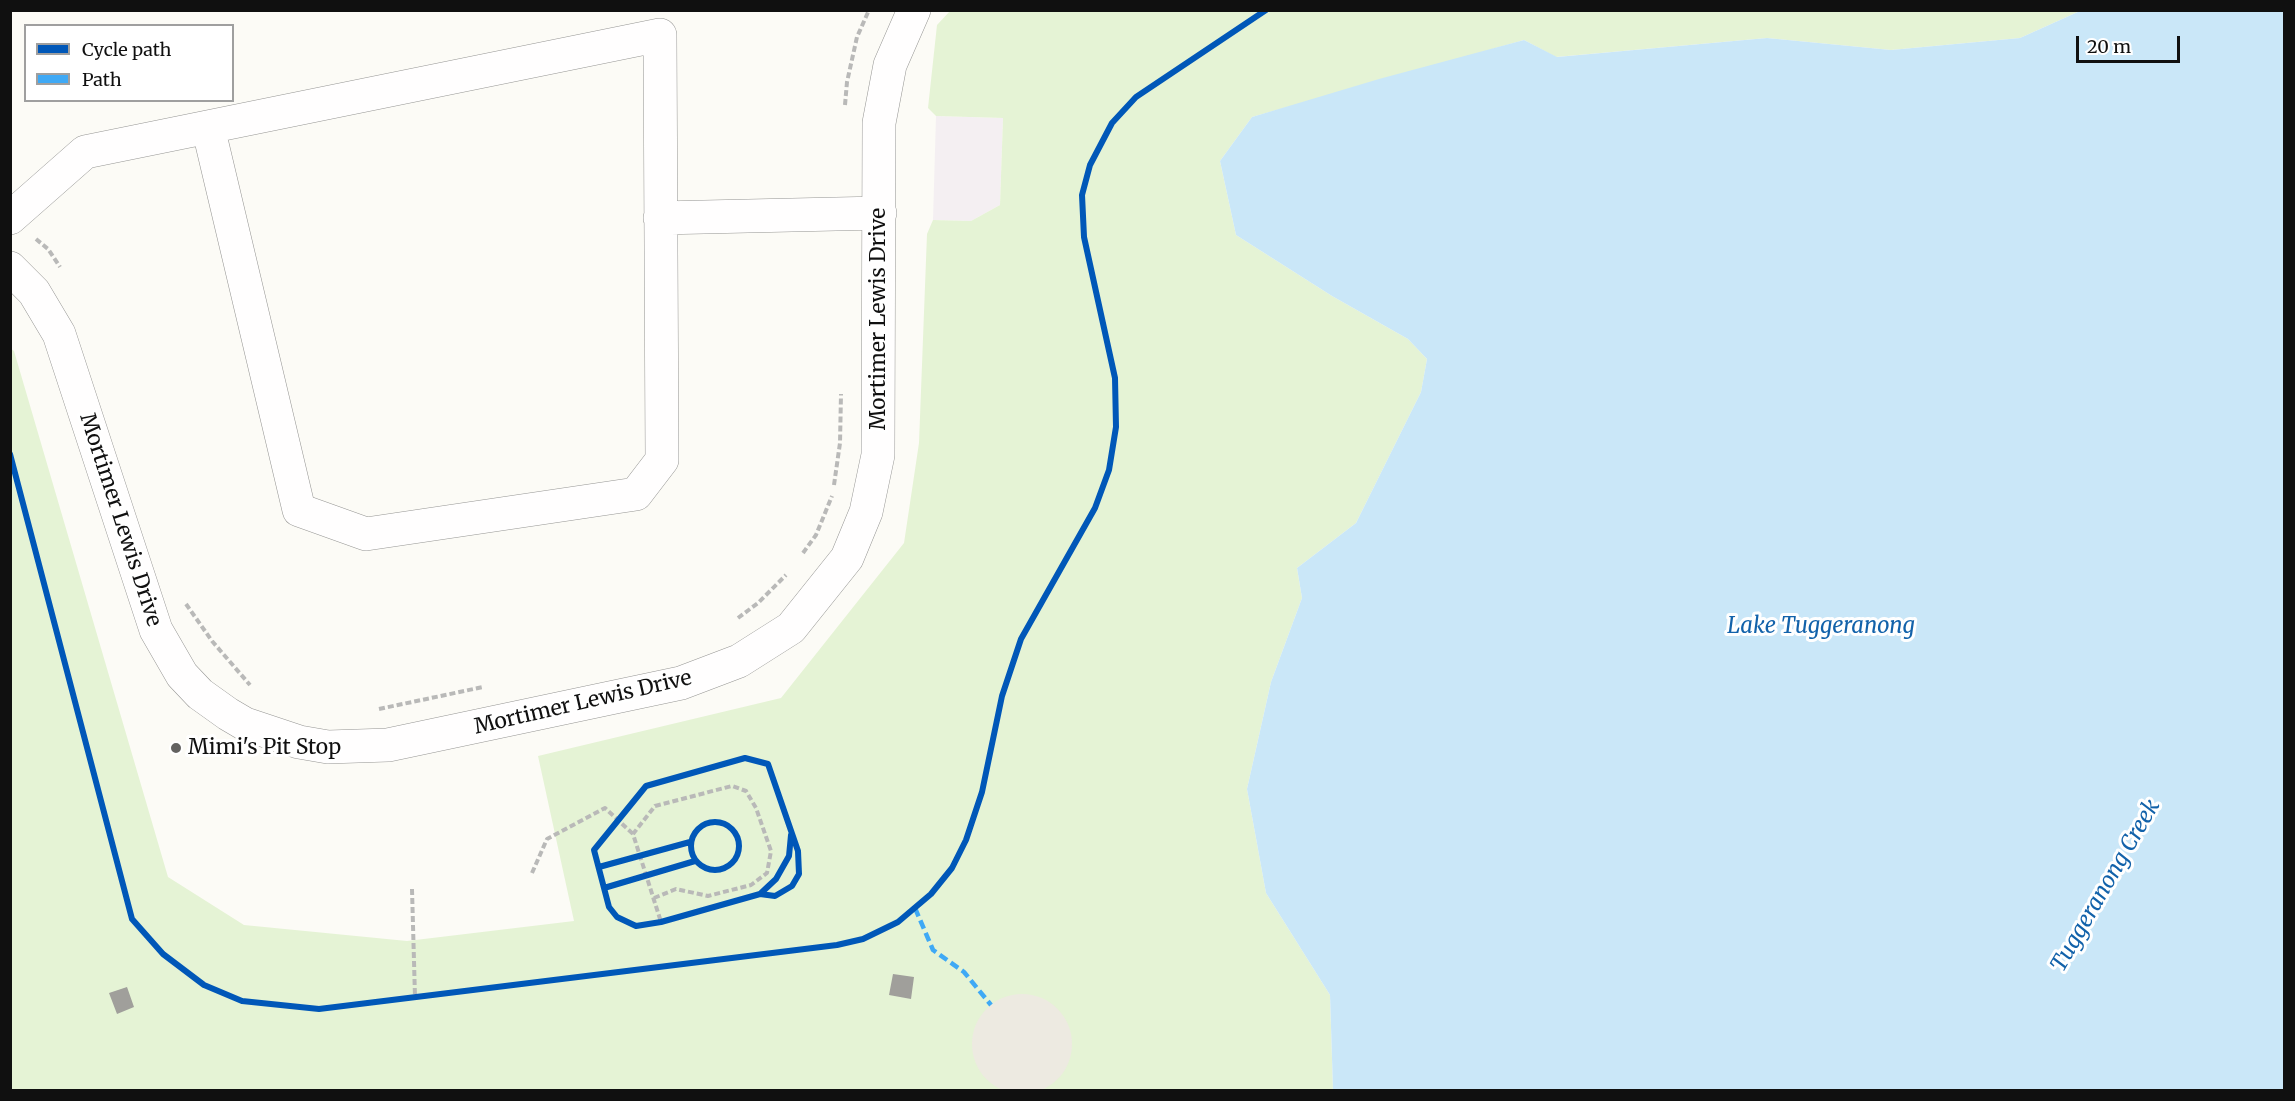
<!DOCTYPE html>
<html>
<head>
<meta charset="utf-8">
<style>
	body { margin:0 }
	#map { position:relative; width:2295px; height:1101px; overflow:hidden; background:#fcfbf6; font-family:Merriweather,serif }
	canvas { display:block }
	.frame { position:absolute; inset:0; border:12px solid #101010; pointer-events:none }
	.legend { position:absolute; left:24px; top:24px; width:210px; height:78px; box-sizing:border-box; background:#fff; border:2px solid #9f9f9f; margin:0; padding:8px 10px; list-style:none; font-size:18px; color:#101010 }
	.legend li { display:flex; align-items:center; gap:12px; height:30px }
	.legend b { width:30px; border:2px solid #9f9f9f }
	.scale { position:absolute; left:2076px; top:36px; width:104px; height:27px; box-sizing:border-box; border:3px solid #101010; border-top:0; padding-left:8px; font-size:18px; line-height:21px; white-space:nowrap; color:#101010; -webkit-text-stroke:4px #fff; paint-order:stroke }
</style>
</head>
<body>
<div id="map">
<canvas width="2295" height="1101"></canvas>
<div class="frame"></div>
<ul class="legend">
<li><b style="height:8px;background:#0057b8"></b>Cycle path</li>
<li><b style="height:8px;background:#3fa9f5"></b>Path</li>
</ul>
<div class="scale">20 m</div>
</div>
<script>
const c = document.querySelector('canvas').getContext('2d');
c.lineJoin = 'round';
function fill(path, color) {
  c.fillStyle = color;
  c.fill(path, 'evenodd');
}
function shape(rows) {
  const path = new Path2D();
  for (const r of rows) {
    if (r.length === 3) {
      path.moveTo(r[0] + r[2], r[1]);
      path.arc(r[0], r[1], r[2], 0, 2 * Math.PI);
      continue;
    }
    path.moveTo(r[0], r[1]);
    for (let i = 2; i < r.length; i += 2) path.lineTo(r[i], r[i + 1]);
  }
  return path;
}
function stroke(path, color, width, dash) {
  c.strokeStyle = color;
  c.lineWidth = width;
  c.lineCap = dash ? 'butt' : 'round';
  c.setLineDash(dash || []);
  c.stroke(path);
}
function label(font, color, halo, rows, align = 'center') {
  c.font = font + ' Merriweather,serif';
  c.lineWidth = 6;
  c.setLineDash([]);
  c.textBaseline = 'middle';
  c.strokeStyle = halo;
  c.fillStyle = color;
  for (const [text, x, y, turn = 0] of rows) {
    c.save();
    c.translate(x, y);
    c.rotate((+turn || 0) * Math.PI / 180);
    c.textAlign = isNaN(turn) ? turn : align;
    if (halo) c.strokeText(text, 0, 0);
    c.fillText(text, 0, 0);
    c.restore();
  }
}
fill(shape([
	[936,116,1003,118,1000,205,971,221,933,220]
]), '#f4eff2');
fill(shape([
	[950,11,2080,11,2020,38,1891,50,1767,38,1556,57,1524,40,1252,117,1220,161,1236,235,1332,296,1408,339,1427,359,1421,392,1356,523,1297,568,1302,598,1271,682,1247,789,1266,893,1330,995,1333,1090,11,1090,10,348,14,351,168,877,244,925,407,941,574,921,538,756,781,698,904,543,919,443,927,234,933,220,971,221,1000,205,1003,118,936,116,928,108,937,25]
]), '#e5f3d5');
fill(shape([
	[1022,1044,50]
]), '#edeae1');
fill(shape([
	[2080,11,2284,11,2284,1090,1333,1090,1330,995,1266,893,1247,789,1271,682,1302,598,1297,568,1356,523,1421,392,1427,359,1408,339,1332,296,1236,235,1220,161,1252,117,1379,79,1524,40,1557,57,1767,38,1891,50,2020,38]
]), '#cae7f8');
fill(shape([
	[893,974,914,977,911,999,889,995],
	[127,987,134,1007,117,1014,109,993]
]), '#a09f9b');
const minor = shape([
	[10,218,85,152,208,127,660,35,662,460,636,494,366,534,299,510,208,127],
	[660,218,880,213],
	[10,268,34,292,59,334,156,630,182,675,200,694,228,714,245,724,299,742,328,747,388,745,681,683,739,661,791,628,847,558,866,512,878,455,879,123,890,65,914,10]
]);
stroke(minor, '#969694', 34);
stroke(shape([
	[845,105,847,82,857,37,869,10],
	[36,239,48,249,60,267],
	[834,485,840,443,841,394],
	[803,553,816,535,832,496],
	[186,604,212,641,250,685],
	[738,618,758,603,786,575],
	[379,709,483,687],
	[532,873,547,839,605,808,633,834],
	[412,889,415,997],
	[654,898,676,889,708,896,751,885,767,873,771,851,756,808,746,791,732,786,655,806,633,834,661,922]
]), '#b9b9b8', 4, [6, 3]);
stroke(minor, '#fffefe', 33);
stroke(shape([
	[915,908,933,950,964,972,991,1005]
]), '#3fa9f5', 4.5, [9, 4.5]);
stroke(shape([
	[10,454,132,919,163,954,204,985,242,1001,319,1009,837,945,863,939,898,922,931,894,952,868,966,840,982,792,1002,696,1021,639,1095,508,1109,470,1116,427,1115,378,1084,237,1082,195,1090,165,1112,123,1136,97,1266,10],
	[715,846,24],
	[599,867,690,842],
	[604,888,695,861],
	[760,894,661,922,636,926,617,917,609,907,594,850,646,786,745,758,768,764,798,851,799,874,792,886,775,896,760,894,776,879,789,856,791,835]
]), '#0057b8', 6);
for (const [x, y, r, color] of [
	[176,748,6,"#636260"]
]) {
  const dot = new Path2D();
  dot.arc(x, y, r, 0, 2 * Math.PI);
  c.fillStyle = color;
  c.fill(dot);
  stroke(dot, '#fff', 2);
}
label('21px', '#101010', '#fff', [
	["Mortimer Lewis Drive",879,319,-90],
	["Mortimer Lewis Drive",120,520,72],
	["Mortimer Lewis Drive",583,703,-13]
]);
label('21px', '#101010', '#fff', [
	["Mimi's Pit Stop",188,748]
], 'left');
label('italic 22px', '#1262aa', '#fff', [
	["Lake Tuggeranong",1821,627],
	["Tuggeranong Creek",2106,886,-60]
]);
</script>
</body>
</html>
